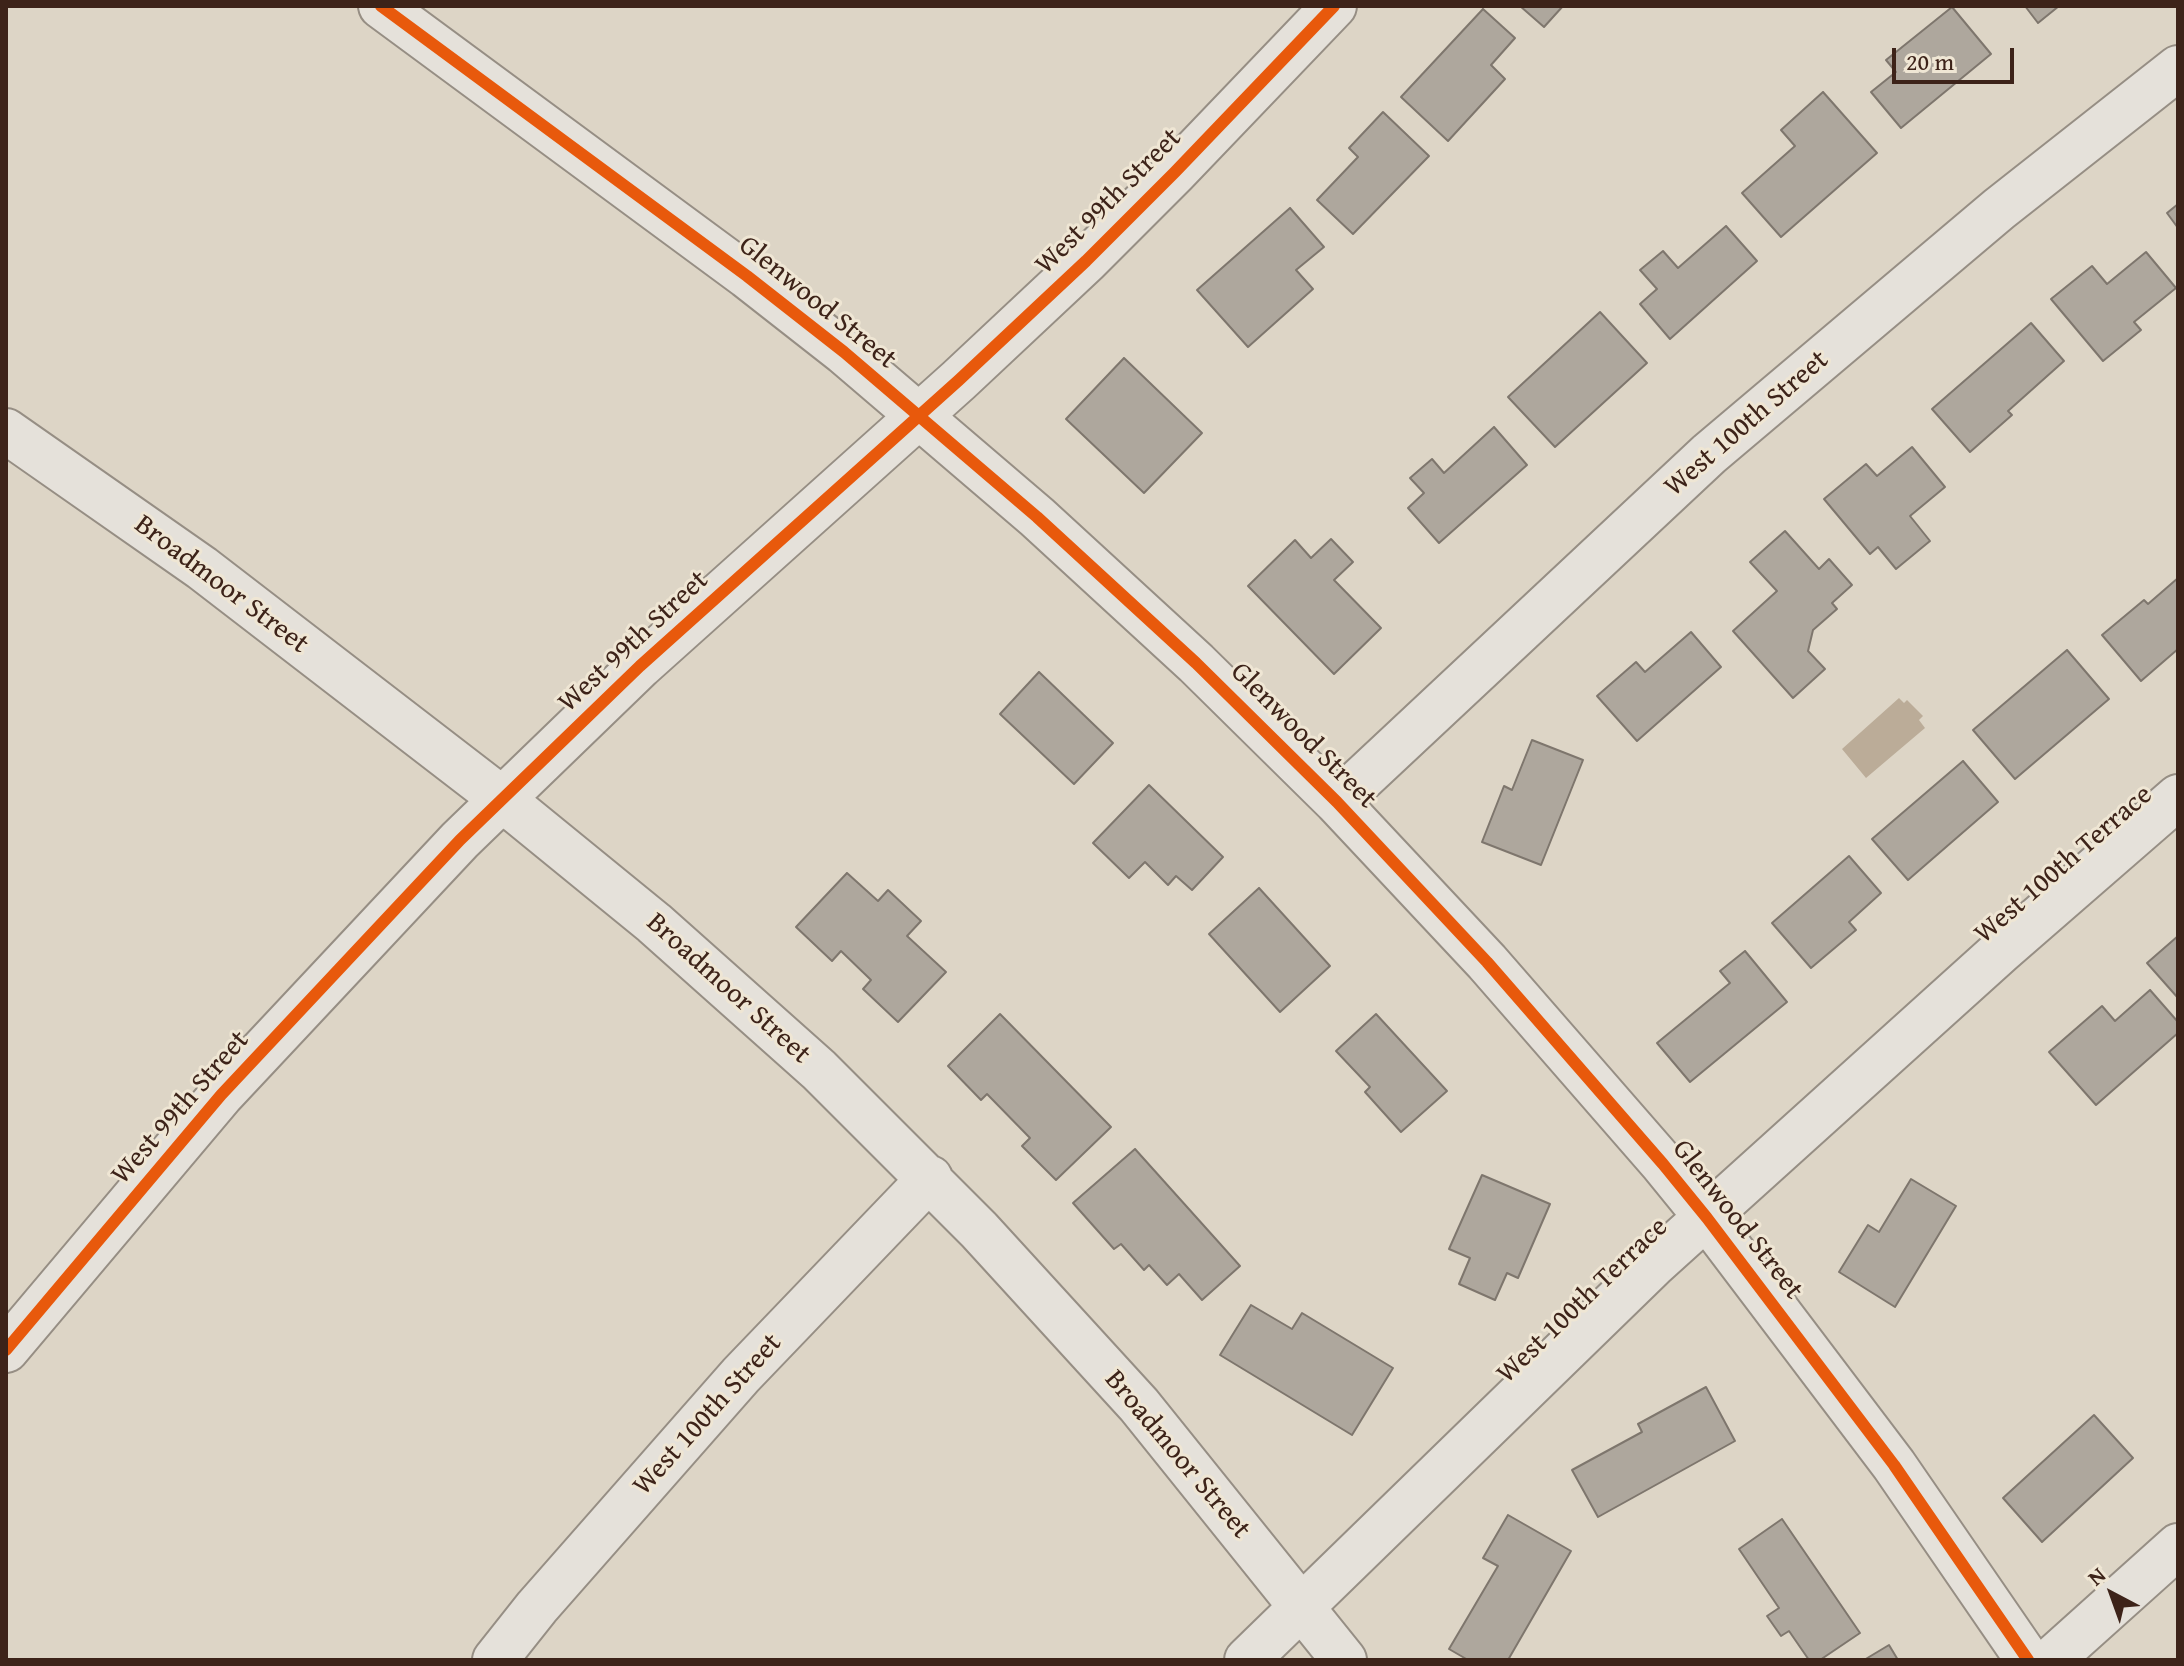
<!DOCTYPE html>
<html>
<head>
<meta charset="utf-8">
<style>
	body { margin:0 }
	#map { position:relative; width:2184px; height:1666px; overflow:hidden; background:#ddd5c6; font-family:"Gentium Book Plus",serif }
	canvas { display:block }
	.frame { position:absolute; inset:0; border:8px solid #3d2319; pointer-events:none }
	.north { position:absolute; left:2072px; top:1554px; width:80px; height:80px; -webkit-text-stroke:6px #efe6d4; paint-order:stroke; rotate:319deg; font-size:22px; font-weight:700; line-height:32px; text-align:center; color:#3d2319 }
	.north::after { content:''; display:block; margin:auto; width:28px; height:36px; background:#3d2319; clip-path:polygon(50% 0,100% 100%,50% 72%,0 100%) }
	.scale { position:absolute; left:1892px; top:48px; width:122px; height:36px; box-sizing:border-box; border:4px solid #3d2319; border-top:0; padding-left:10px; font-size:24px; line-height:28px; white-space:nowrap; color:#3d2319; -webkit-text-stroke:6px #efe6d4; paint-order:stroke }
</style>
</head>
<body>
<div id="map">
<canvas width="2184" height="1666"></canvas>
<div class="frame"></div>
<div class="north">N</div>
<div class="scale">20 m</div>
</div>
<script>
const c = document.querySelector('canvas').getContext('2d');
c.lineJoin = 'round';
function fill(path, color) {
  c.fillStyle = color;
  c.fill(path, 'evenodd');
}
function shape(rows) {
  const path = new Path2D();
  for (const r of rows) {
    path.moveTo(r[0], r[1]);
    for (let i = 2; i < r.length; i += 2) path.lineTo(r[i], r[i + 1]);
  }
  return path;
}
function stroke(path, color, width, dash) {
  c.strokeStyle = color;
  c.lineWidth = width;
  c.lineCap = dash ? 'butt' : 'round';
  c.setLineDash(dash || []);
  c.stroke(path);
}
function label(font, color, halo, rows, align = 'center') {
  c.font = font + ' "Gentium Book Plus",serif';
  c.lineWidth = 6;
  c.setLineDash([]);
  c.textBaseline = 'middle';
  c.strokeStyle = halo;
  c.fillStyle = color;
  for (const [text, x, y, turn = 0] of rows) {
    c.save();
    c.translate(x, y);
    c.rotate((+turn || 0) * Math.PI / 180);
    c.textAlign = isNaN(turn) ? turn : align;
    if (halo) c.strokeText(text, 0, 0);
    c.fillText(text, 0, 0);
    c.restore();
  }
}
fill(shape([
	[1899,698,1904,703,1907,700,1923,716,1919,720,1925,728,1866,778,1842,749]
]), '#bbac98');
const building = shape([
	[1520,6,1563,6,1544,27,1520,6],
	[2025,6,2059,6,2038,23,2025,6],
	[1952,7,1991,54,1901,128,1871,92,1896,72,1886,60,1952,7],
	[1483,9,1515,38,1491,65,1505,79,1448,141,1401,97,1483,9],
	[1823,92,1877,153,1781,237,1742,193,1795,146,1781,130,1823,92],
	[1383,112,1429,156,1353,234,1317,200,1358,157,1349,148,1383,112],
	[2178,204,2178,228,2167,213,2178,204],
	[1290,208,1324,247,1296,270,1313,289,1248,347,1197,290,1290,208],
	[1726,226,1757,261,1670,339,1640,304,1657,289,1640,270,1663,251,1678,268,1726,226],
	[2146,252,2176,288,2134,322,2141,330,2103,361,2051,299,2092,266,2107,284,2146,252],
	[1600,312,1647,363,1555,447,1508,397,1600,312],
	[2031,323,2064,361,2008,411,2012,415,1970,452,1932,409,2031,323],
	[1124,358,1202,433,1144,493,1066,419,1124,358],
	[1494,427,1527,465,1439,543,1408,508,1424,493,1410,478,1432,459,1444,473,1494,427],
	[1912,447,1945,487,1910,516,1930,541,1896,569,1878,547,1870,554,1824,499,1866,464,1877,476,1912,447],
	[1785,531,1819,569,1829,559,1852,585,1832,603,1837,609,1813,630,1808,651,1825,669,1793,698,1733,631,1777,591,1750,562,1785,531],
	[1331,539,1353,562,1334,580,1381,628,1334,674,1248,586,1295,540,1311,558,1331,539],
	[2178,578,2178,649,2141,681,2102,635,2144,600,2148,604,2178,578],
	[1691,632,1721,667,1637,741,1597,696,1636,662,1645,672,1691,632],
	[2067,650,2109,699,2015,779,1973,730,2067,650],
	[1039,672,1113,743,1074,784,1000,714,1039,672],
	[1532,740,1583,760,1541,865,1482,842,1504,786,1512,790,1532,740],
	[1963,761,1998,802,1908,880,1872,839,1963,761],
	[1149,785,1223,857,1192,890,1176,876,1168,885,1145,862,1129,878,1093,843,1149,785],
	[1849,856,1881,893,1849,922,1856,930,1811,968,1772,923,1849,856],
	[847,873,878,901,888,890,921,921,907,936,946,972,898,1022,863,989,871,980,841,951,832,961,796,927,847,873],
	[1259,888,1330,966,1280,1012,1209,934,1259,888],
	[2178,936,2178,998,2147,963,2178,936],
	[1745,951,1787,1002,1690,1082,1657,1043,1730,983,1720,971,1745,951],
	[2150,990,2178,1022,2178,1033,2096,1105,2049,1052,2102,1006,2115,1021,2150,990],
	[1000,1014,1111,1127,1056,1180,1022,1146,1030,1138,987,1094,981,1100,948,1066,1000,1014],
	[1376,1014,1447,1091,1401,1132,1365,1092,1370,1087,1336,1051,1376,1014],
	[1135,1149,1240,1266,1202,1300,1179,1274,1167,1285,1149,1265,1144,1270,1121,1244,1114,1249,1073,1203,1135,1149],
	[1482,1175,1550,1204,1518,1278,1507,1273,1495,1300,1459,1284,1470,1258,1449,1249,1482,1175],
	[1911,1179,1956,1206,1895,1307,1839,1272,1868,1225,1879,1232,1911,1179],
	[1251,1305,1292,1329,1302,1313,1393,1368,1352,1435,1220,1355,1251,1305],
	[1706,1387,1735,1441,1598,1517,1572,1470,1642,1432,1638,1424,1706,1387],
	[2094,1415,2133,1458,2042,1542,2003,1498,2094,1415],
	[1508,1515,1571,1551,1508,1660,1468,1660,1449,1649,1498,1566,1483,1558,1508,1515],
	[1782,1519,1860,1633,1820,1660,1809,1660,1789,1631,1781,1636,1767,1616,1779,1608,1739,1549,1782,1519],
	[1889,1645,1898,1660,1864,1660,1889,1645]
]);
fill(building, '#aea79d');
stroke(building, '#7e766d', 2);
const minor = shape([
	[381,6,747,276,844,352,1037,517,1196,663,1337,802,1487,962,1663,1164,1707,1218,1894,1465,2028,1660],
	[6,431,202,568,502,799,654,923,819,1070,979,1230,1139,1405,1344,1660],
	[1337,802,1709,454,1999,209,2178,68],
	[6,1350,221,1095,460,840,640,666,959,380,1086,261,1175,172,1334,6],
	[495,1660,537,1607,741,1375,930,1178],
	[1247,1660,1653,1265,2001,951,2178,797],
	[2051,1660,2178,1546]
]);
stroke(minor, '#968e84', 48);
stroke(minor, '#e5e1da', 44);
stroke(shape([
	[381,6,747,276,844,352,1037,517,1196,663,1337,802,1487,962,1663,1164,1707,1218,1894,1465,2028,1660],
	[6,1350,221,1095,460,840,640,666,959,380,1086,261,1175,172,1334,6]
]), '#e8590c', 12);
label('28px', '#3d2319', '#efe6d4', [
	["West 99th Street",1109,202,-45],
	["Glenwood Street",817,303,39],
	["West 100th Street",1747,424,-41],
	["Broadmoor Street",221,585,37],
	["West 99th Street",634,642,-43],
	["Glenwood Street",1303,736,45],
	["West 100th Terrace",2064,865,-41],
	["Broadmoor Street",728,989,42],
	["West 99th Street",181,1108,-49],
	["Glenwood Street",1737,1220,52],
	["West 100th Terrace",1583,1301,-44],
	["West 100th Street",708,1415,-48],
	["Broadmoor Street",1177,1455,50]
]);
</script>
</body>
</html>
